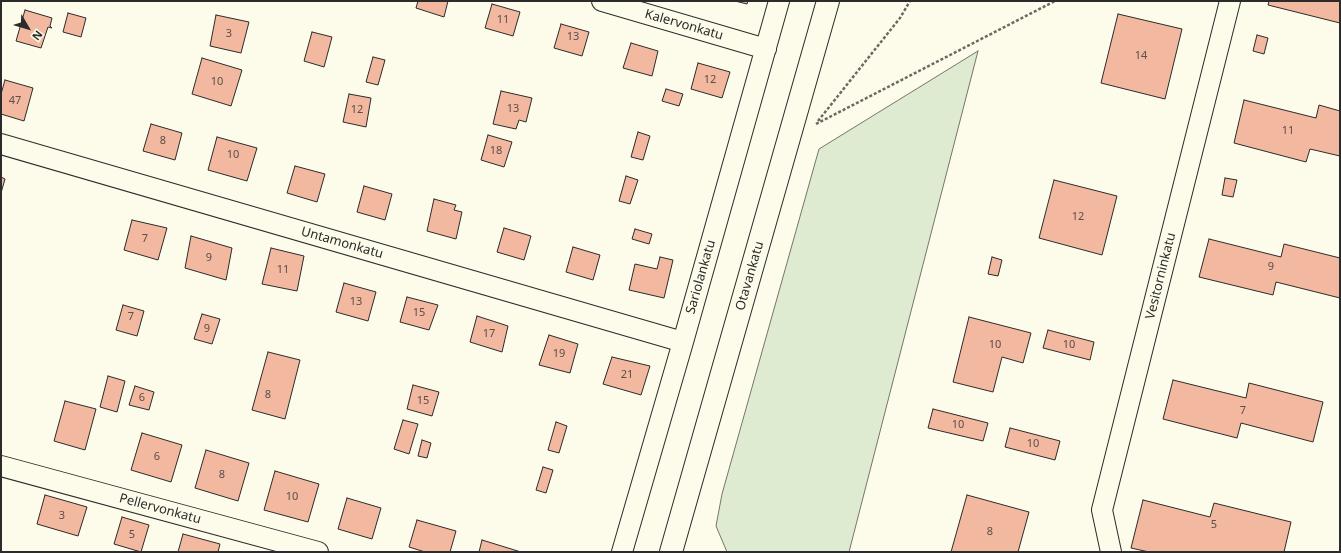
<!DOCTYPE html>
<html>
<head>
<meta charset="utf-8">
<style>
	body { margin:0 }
	#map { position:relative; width:1341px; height:553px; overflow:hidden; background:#fdfbea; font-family:"Noto Sans",sans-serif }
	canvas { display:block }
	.frame { position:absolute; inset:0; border:2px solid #2b2b2b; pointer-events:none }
	.north { position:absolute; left:8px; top:8px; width:40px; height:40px; -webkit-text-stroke:3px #fdfbea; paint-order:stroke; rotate:128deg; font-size:11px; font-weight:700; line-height:16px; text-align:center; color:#2b2b2b }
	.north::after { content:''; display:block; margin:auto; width:14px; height:18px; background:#2b2b2b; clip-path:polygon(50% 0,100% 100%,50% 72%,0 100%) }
</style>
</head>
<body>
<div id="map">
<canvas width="1341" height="553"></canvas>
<div class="frame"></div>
<div class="north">N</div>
</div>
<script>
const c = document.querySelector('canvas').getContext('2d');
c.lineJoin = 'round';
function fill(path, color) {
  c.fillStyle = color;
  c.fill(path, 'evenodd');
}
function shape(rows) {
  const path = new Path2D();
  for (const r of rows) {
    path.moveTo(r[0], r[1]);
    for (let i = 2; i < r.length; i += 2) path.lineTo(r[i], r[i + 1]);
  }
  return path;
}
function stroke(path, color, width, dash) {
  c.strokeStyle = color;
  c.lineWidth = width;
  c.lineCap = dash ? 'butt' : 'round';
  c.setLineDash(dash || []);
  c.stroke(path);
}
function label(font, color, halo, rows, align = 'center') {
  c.font = font + ' "Noto Sans",sans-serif';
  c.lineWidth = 3;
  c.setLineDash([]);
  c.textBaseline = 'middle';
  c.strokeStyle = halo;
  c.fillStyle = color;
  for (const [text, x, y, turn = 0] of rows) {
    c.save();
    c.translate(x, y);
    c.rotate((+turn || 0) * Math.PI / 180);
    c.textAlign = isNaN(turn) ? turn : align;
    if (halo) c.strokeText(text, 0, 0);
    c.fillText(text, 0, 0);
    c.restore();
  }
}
const green = shape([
	[978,51,849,552,727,552,716,526,722,494,819,149,978,51]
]);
fill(green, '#deebd1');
stroke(green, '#74746e', 1);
const building = shape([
	[418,1,448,1,444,17,416,8,418,1],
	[735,1,748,1,747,4,735,1],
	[1269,1,1340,1,1340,23,1268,5,1269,1],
	[492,4,520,12,513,36,485,28,492,4],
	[25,10,52,18,50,26,52,28,48,27,41,48,16,41,25,10],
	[68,13,86,18,81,37,63,32,68,13],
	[1118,14,1182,29,1165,99,1101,83,1118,14],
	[216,15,249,22,241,53,210,46,216,15],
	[561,24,589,32,582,56,554,48,561,24],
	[312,32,332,37,324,67,304,61,312,32],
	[1257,35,1268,38,1264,54,1253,51,1257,35],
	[631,43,658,51,652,76,623,68,631,43],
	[373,57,385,60,378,85,366,82,373,57],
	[202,58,242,70,231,106,192,94,202,58],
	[698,63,730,72,722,98,691,89,698,63],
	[5,80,33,88,24,121,1,114,1,94,5,80],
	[666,89,683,94,679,106,662,101,666,89],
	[501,91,532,98,526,122,519,120,516,129,493,124,501,91],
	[349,94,371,98,366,127,343,122,349,94],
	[1244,100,1316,118,1319,105,1340,111,1340,156,1310,149,1306,162,1234,143,1244,100],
	[151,124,182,133,175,160,143,151,151,124],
	[638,132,650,136,643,160,631,157,638,132],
	[488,135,512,142,504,167,481,160,488,135],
	[217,137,257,148,247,181,208,170,217,137],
	[295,166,325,174,317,202,287,193,295,166],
	[626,176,638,180,630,204,619,201,626,176],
	[1,177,5,179,1,193,1,177],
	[1225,178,1237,180,1233,197,1222,195,1225,178],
	[1054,180,1117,196,1102,255,1039,238,1054,180],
	[364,186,392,194,385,220,357,212,364,186],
	[434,199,456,205,454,210,462,212,456,239,427,231,434,199],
	[132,220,167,228,158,260,124,250,132,220],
	[504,228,531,236,524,260,497,252,504,228],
	[635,229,652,234,649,244,632,239,635,229],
	[191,236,232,248,226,280,185,268,191,236],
	[1209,239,1281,257,1284,244,1340,258,1340,298,1276,282,1273,295,1199,277,1209,239],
	[573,247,600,255,593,280,566,272,573,247],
	[271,248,304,256,297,291,262,284,271,248],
	[660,257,673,260,664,298,629,290,635,264,657,269,660,257],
	[992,257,1002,260,998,276,988,274,992,257],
	[344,283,376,292,368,321,336,312,344,283],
	[407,297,438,305,429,330,400,322,407,297],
	[123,305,144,311,137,336,116,330,123,305],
	[202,314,220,319,212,344,194,339,202,314],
	[477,316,508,326,502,352,470,342,477,316],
	[969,317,1031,333,1023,363,1002,357,993,392,953,382,969,317],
	[1048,330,1094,342,1090,360,1043,348,1048,330],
	[549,335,578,344,570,373,539,365,549,335],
	[268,352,300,360,285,419,252,410,268,352],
	[612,357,650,366,641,395,603,384,612,357],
	[108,376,125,381,117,412,100,407,108,376],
	[1173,380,1246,398,1249,383,1323,402,1313,442,1241,423,1237,438,1163,419,1173,380],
	[413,385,439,392,432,416,407,409,413,385],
	[135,386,154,392,149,410,129,405,135,386],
	[65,401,96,409,85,450,54,441,65,401],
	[933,409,988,423,983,441,928,428,933,409],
	[403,420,418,424,409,454,394,449,403,420],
	[556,422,567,426,559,453,548,450,556,422],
	[1010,428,1060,441,1055,460,1005,447,1010,428],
	[142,433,182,445,171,482,131,470,142,433],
	[422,440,431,443,427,458,418,456,422,440],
	[206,450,249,463,238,501,195,488,206,450],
	[543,467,553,470,546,493,536,490,543,467],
	[275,471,319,484,308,522,264,510,275,471],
	[45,495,87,507,78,536,37,524,45,495],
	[967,495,1029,512,1018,552,951,552,967,495],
	[347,498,381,508,372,539,338,529,347,498],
	[1143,500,1210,517,1214,503,1291,522,1284,552,1149,552,1131,548,1143,500],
	[122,517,149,525,141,552,114,544,122,517],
	[417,520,456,531,450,552,425,552,409,547,417,520],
	[183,534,220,544,218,552,178,552,183,534],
	[482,540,521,552,479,552,482,540]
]);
fill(building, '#f2b8a0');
stroke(building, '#2b2b2b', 1);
const street = shape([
	[602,1,766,49],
	[1,144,683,342],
	[1,466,318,552],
	[622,552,683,342,779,1],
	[1111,552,1102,510,1230,1]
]);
const secondary = shape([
	[671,552,828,1]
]);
stroke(street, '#2b2b2b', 22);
stroke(secondary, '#2b2b2b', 24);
stroke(shape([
	[818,121,900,18,910,1],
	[816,124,1055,1]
]), '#6a6964', 2.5, [3, 2]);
stroke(street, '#fdfbea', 20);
stroke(secondary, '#fdfbea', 22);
label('11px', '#5d4e48', null, [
	["11",503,20],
	["3",229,34],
	["13",573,37],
	["14",1141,56],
	["12",710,80],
	["10",217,82],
	["47",15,101],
	["13",513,109],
	["12",357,110],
	["11",1288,131],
	["8",163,141],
	["18",496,151],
	["10",233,155],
	["12",1078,217],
	["7",145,239],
	["9",209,258],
	["9",1271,267],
	["11",283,270],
	["13",356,302],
	["15",419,313],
	["7",131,317],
	["9",207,329],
	["17",489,334],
	["10",995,345],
	["10",1069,345],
	["19",559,354],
	["21",627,375],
	["8",268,395],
	["6",142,398],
	["15",423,401],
	["7",1243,411],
	["10",958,425],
	["10",1033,444],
	["6",157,457],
	["8",222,475],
	["10",292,497],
	["3",62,516],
	["5",1214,525],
	["8",990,532],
	["5",132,535]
]);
label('13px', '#2b2b2b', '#fdfbea', [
	["Kalervonkatu",684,25,16],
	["Untamonkatu",342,243,16],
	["Otavankatu",750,276,-74],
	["Vesitorninkatu",1161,276,-76],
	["Sariolankatu",701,277,-74],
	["Pellervonkatu",160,509,15]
]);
</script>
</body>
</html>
